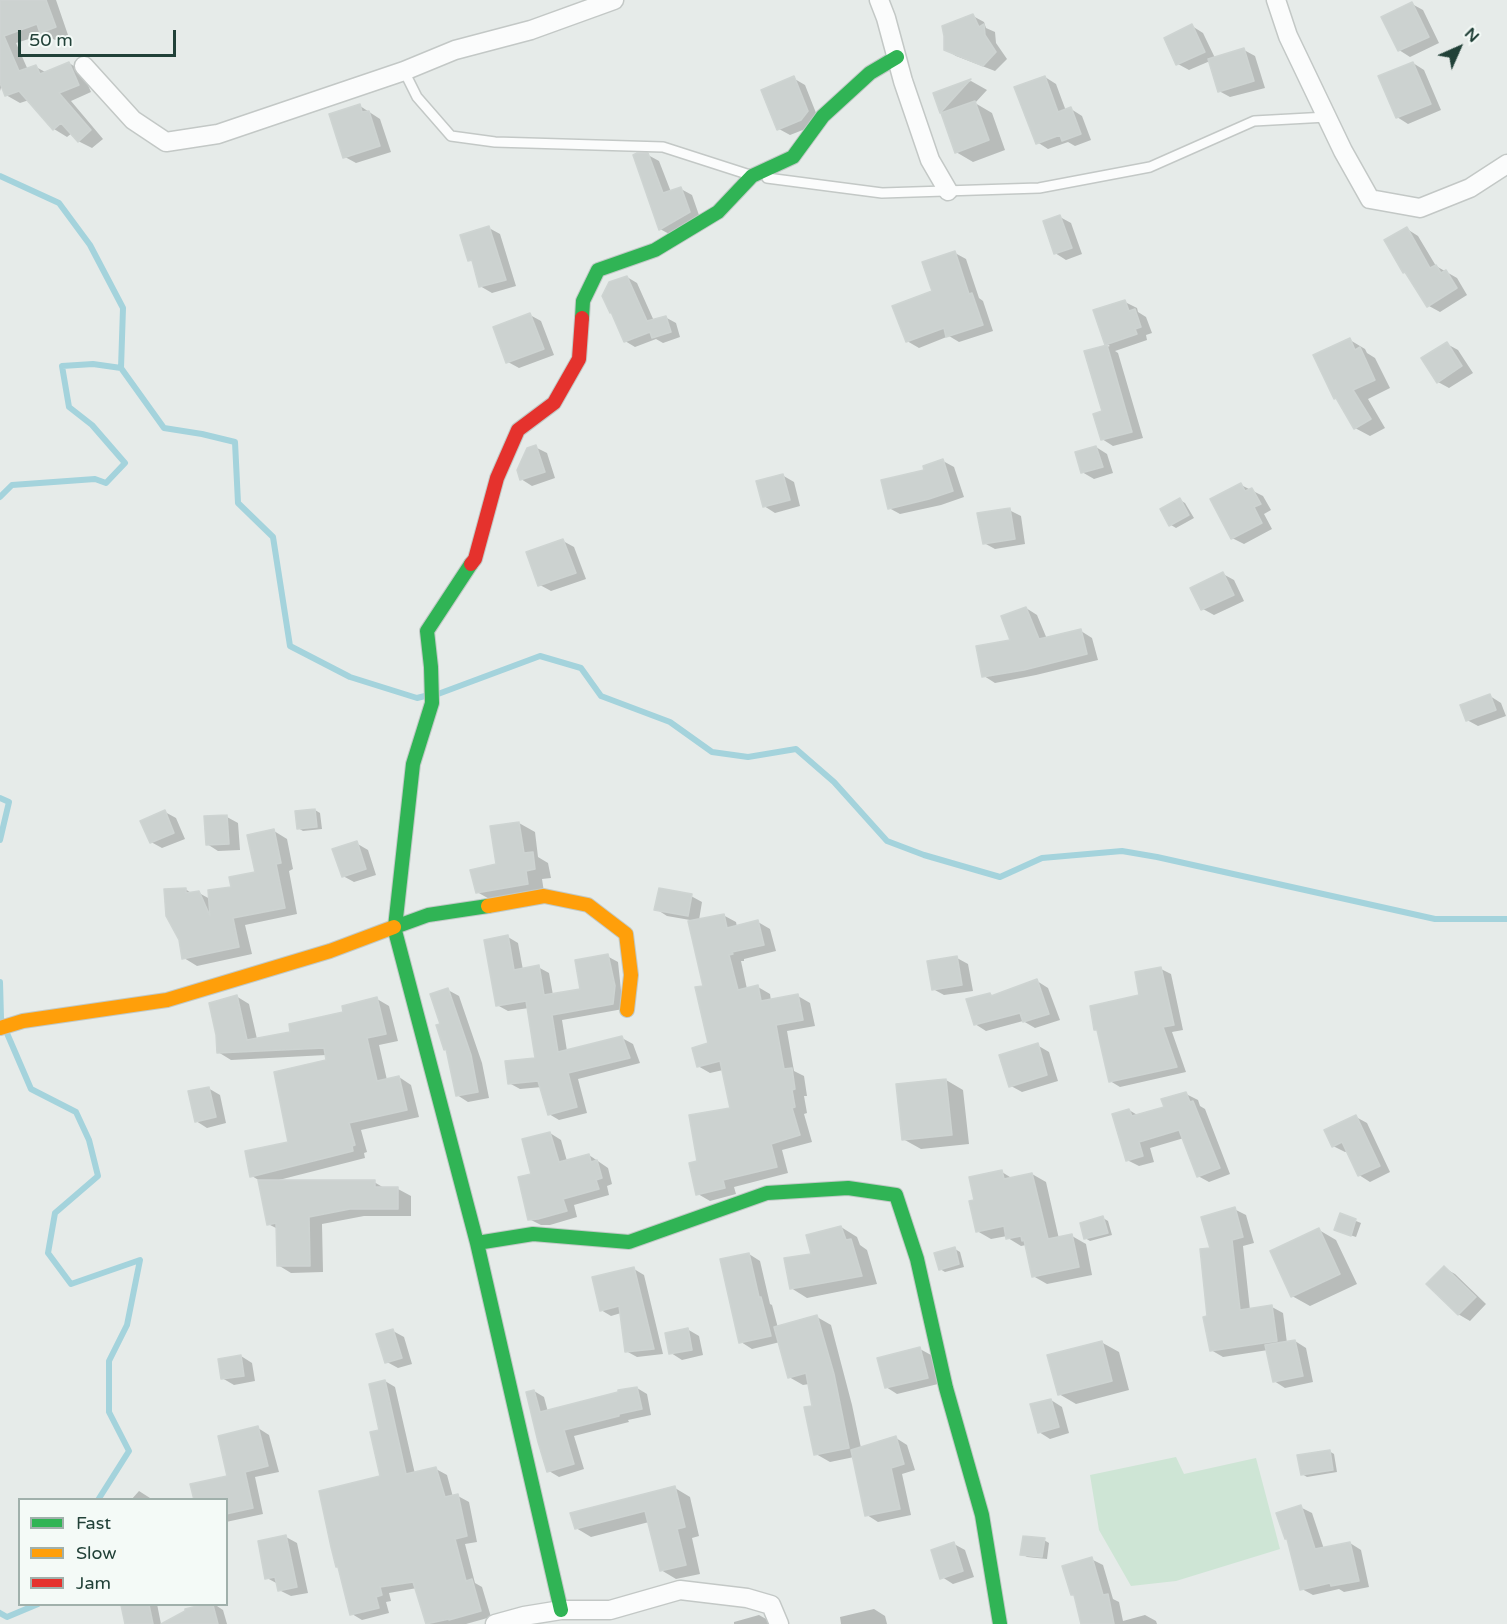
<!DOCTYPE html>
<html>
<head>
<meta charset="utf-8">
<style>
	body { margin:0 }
	#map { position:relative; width:1507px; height:1624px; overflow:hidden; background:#e6ebe9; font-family:"Varela Round",sans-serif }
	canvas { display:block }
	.legend { position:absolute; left:18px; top:1498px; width:210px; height:108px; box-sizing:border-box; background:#f4faf7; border:2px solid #a0b0ab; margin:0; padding:8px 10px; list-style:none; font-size:18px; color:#214138 }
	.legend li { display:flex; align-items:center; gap:12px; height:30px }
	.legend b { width:30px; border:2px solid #a0b0ab }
	.north { position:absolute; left:1429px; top:18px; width:60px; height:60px; -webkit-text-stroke:4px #f4faf7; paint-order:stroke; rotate:45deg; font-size:16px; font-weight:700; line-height:24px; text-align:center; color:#214138 }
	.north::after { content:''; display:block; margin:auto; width:21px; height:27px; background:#214138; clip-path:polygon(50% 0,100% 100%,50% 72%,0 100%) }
	.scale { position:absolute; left:18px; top:30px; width:158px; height:27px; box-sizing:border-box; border:3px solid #214138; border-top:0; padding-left:8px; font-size:18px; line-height:21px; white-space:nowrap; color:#214138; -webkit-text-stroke:4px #f4faf7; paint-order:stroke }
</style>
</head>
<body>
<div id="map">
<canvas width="1507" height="1624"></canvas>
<ul class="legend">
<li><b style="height:8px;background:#30b455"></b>Fast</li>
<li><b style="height:8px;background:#ff9f0a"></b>Slow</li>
<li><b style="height:8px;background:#e5322d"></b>Jam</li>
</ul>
<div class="north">N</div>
<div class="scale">50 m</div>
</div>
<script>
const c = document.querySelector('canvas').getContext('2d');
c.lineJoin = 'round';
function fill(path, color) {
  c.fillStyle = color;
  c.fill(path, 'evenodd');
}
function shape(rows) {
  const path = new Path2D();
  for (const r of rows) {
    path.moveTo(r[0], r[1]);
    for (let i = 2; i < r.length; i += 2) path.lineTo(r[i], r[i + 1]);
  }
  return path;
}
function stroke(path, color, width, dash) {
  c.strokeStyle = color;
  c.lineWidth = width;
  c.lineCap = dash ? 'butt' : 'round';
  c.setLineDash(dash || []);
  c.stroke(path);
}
fill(shape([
	[1176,1457,1184,1474,1256,1458,1280,1549,1176,1581,1131,1586,1099,1530,1090,1475]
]), '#cee5d5');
fill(shape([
	[0,0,56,0,68,35,55,40,45,34,16,43,28,70,36,67,47,73,69,63,82,71,91,92,71,101,103,139,92,148,78,141,72,133,67,137,54,129,29,100,20,103,6,95,2,84,0,91],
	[1412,4,1423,10,1439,43,1410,57,1399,50],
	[973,16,984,22,986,28,995,32,996,43,1007,59,995,71,956,56,945,49],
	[1192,26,1203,33,1215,58,1244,50,1255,56,1265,88,1230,97,1219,91,1210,61,1189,70,1178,64],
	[1413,63,1424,70,1441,110,1408,124,1397,117],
	[1045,77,1056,84,1066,111,1071,109,1082,116,1091,140,1075,146,1068,142,1048,149,1037,142],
	[793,78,805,85,818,118,813,126,790,135,779,129],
	[971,81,987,90,975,103,992,113,1005,150,973,162,956,152,945,113,941,112,935,94],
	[360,106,380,119,391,152,356,163,345,157],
	[648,155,659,161,671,192,681,189,692,195,700,218,671,235,660,229],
	[1060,217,1071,223,1082,254,1066,260,1055,253],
	[489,228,500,234,516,286,492,293,480,286,474,263,470,260],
	[1407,229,1418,236,1436,266,1457,278,1467,295,1440,312,1429,306,1408,275,1404,272],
	[955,253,966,259,979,298,983,301,993,331,959,342,949,336,919,348,907,341],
	[627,277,637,283,654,321,665,317,676,323,680,337,663,343,656,339,635,347,625,341],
	[1125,302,1137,308,1138,312,1146,317,1152,333,1146,335,1147,340,1115,351,1118,353,1143,438,1113,446,1102,439,1103,413,1086,352,1110,346,1106,344],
	[530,315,541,321,554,355,519,368,508,362],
	[1350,340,1365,349,1367,353,1375,358,1390,388,1368,399,1385,428,1370,436,1355,428,1339,400,1336,398],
	[1447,344,1458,350,1473,373,1449,388,1438,382],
	[535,447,547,453,555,478,532,486,521,479],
	[1096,447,1107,454,1113,473,1094,479,1082,472],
	[943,461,954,467,964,497,941,505,900,514,889,508,926,471],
	[782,475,794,482,800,506,775,513,764,506],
	[1241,485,1263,496,1271,510,1264,514,1272,529,1244,544,1232,538],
	[1180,500,1185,503,1194,518,1176,528,1171,525],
	[1009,510,1021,516,1025,544,995,549,984,543],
	[563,541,574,547,586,579,551,591,540,585],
	[1223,574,1234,580,1244,601,1214,615,1203,609],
	[1026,608,1037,615,1047,639,1081,631,1092,638,1098,660,1036,675,995,683,984,676,1012,641],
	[1490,696,1501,703,1506,716,1478,726,1467,720],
	[315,810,320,813,322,829,303,831,298,828],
	[165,812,176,818,185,839,162,848,151,842],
	[227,817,238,823,240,850,218,851,207,844],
	[519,823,535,832,538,857,548,863,551,878,542,879,544,892,493,901,477,892,498,866],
	[274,831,287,839,293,869,289,871,297,914,245,925,252,954,197,966,184,958,185,889,193,894,199,893,210,899,233,889,257,873],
	[356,843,368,850,376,875,354,882,343,876],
	[691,896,702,902,699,920,723,915,736,922,737,927,758,922,770,929,776,951,744,959,744,961,741,961,747,989,758,987,770,994,771,1001,798,996,810,1003,815,1026,787,1031,794,1071,804,1076,807,1096,804,1096,807,1113,804,1114,812,1142,782,1150,788,1173,734,1187,736,1194,710,1201,698,1194,699,1162,732,1109,723,1070,710,1073,698,1066,710,1044,705,987,690,920,667,916,656,909],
	[508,937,518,943,523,970,538,967,549,973,553,995,582,990,607,956,618,962,623,1009,562,1020,567,1051,622,1038,633,1044,640,1063,578,1079,587,1113,559,1120,549,1114,542,1087,520,1089,509,1083,537,1060,529,1008,508,1011,497,1005],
	[957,958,968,964,973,991,944,995,933,989],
	[1161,969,1171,974,1183,1030,1172,1032,1186,1072,1120,1087,1110,1081,1099,1031,1095,1029,1140,996],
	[1037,981,1048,988,1060,1020,1035,1028,1023,1021,986,1031,975,1024,990,994,994,996],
	[448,990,459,996,482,1063,489,1098,468,1102,457,1095,448,1051,445,1049,442,1025],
	[236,996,249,1004,257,1039,292,1033,377,999,389,1006,398,1041,379,1045,387,1080,399,1077,411,1085,419,1117,361,1130,367,1152,364,1153,365,1158,275,1181,374,1182,386,1189,398,1189,411,1196,411,1216,364,1216,322,1224,323,1272,291,1273,278,1265,278,1229,268,1224,260,1181,252,1176,290,1143,327,1062,326,1055,231,1060,218,1052],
	[1037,1045,1049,1052,1058,1081,1022,1092,1011,1086],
	[946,1080,963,1090,969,1144,921,1149,903,1139],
	[208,1088,220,1095,226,1123,207,1128,196,1121],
	[1186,1094,1198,1100,1200,1106,1205,1109,1230,1174,1209,1182,1198,1176,1184,1138,1150,1148,1154,1162,1139,1166,1127,1160,1129,1110,1139,1116,1166,1108],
	[1356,1117,1367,1123,1390,1172,1370,1182,1359,1175,1348,1151,1345,1152,1333,1146],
	[550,1133,561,1140,567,1161,589,1155,608,1168,612,1184,607,1186,609,1195,574,1205,577,1217,550,1225,541,1225,529,1219,533,1175],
	[1002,1172,1013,1179,1032,1174,1046,1182,1059,1239,1072,1236,1086,1244,1092,1275,1047,1284,1033,1276,1026,1245,1021,1246,1008,1238,1007,1236,991,1239,977,1231,976,1201],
	[1234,1209,1246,1215,1254,1243,1243,1246,1250,1310,1272,1307,1283,1313,1287,1343,1295,1341,1306,1348,1313,1382,1285,1388,1274,1381,1268,1350,1223,1357,1211,1350,1209,1317,1212,1250],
	[1341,1215,1361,1223,1356,1237,1341,1232],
	[1103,1218,1108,1221,1112,1235,1090,1241,1085,1238],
	[841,1227,857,1237,860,1245,867,1250,877,1284,807,1298,791,1288,813,1255],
	[1319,1230,1336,1240,1357,1284,1310,1306,1292,1296],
	[955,1249,960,1252,964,1267,945,1272,940,1269],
	[749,1254,760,1261,770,1304,772,1305,778,1328,817,1317,831,1325,852,1405,861,1448,896,1438,907,1445,915,1470,902,1474,911,1515,878,1522,867,1515,854,1457,830,1462,816,1454,814,1407,809,1384,803,1385,789,1377,780,1342,752,1349,741,1342],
	[1444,1268,1455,1274,1486,1304,1470,1321,1458,1314],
	[634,1269,644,1275,663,1354,637,1357,626,1351,621,1313,611,1316,601,1310],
	[687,1329,699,1336,703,1355,682,1360,671,1353],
	[393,1331,404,1337,412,1364,398,1368,387,1362],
	[1101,1342,1119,1352,1129,1390,1076,1404,1059,1394],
	[920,1349,931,1355,938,1384,897,1394,886,1387],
	[241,1356,252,1363,255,1381,234,1385,222,1378],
	[385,1381,395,1387,415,1474,436,1469,447,1475,453,1497,458,1496,469,1502,477,1542,465,1544,475,1583,482,1587,491,1617,466,1624,427,1624,417,1588,389,1593,391,1601,386,1602,389,1613,362,1620,352,1614,382,1477,381,1431],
	[637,1388,647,1394,651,1415,628,1420,629,1422,574,1436,584,1469,559,1477,549,1471,534,1391,544,1397,548,1412],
	[1051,1400,1062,1407,1069,1433,1050,1439,1039,1432],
	[258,1428,269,1435,279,1472,255,1477,263,1514,226,1522,226,1500,229,1477],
	[1329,1451,1334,1454,1337,1472,1307,1477,1302,1474],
	[675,1488,690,1497,699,1536,692,1538,700,1574,676,1579,661,1570,649,1522,591,1537,576,1528],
	[139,1491,150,1498,152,1500,131,1500],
	[1300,1507,1312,1513,1324,1549,1350,1543,1361,1550,1369,1587,1344,1592,1339,1589,1313,1595,1302,1589],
	[286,1537,297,1543,308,1593,291,1596,279,1590,278,1584,267,1578],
	[1044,1540,1049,1543,1047,1559,1027,1557,1022,1554],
	[954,1544,965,1550,974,1577,953,1584,942,1577],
	[1091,1559,1103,1565,1113,1599,1119,1602,1123,1621,1145,1615,1156,1621,1157,1624,1082,1624,1076,1596,1072,1594],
	[123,1604,157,1604,161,1624,127,1624],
	[207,1604,214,1604,223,1610,227,1624,164,1624,187,1612,186,1610],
	[874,1609,885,1616,887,1624,841,1624,840,1617],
	[759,1615,775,1624,734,1624,734,1622]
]), '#0003');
stroke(shape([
	[0,176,59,203,90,245,123,308,121,368,164,428,202,434,235,442,238,503,273,537,290,646,350,677,417,698,425,696],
	[0,497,12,485,95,479,106,483,125,463,92,425,69,407,62,366,93,364,121,368],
	[438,694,540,656,581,668,601,696,670,722,712,752,748,757,796,749,834,782,887,841,924,855,1000,877,1042,858,1122,851,1157,857,1435,919,1507,919],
	[0,798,9,802,0,840],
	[0,982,1,1018,2,1022],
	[6,1031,31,1089,76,1112,89,1140,98,1176,55,1213,48,1253,71,1284,140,1260,127,1325,109,1361,109,1412,129,1451,98,1500],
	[0,1613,7,1617,38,1604]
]), '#a4d3dc', 6);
const building = shape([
	[0,0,46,0,56,27,40,33,37,24,4,36,19,71,36,65,40,74,69,62,79,85,59,93,91,130,78,142,61,123,53,130,19,91,5,96,0,83,0,0],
	[1412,2,1429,37,1398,51,1381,17,1412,2],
	[973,14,979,27,984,24,985,35,996,52,983,66,944,50,944,36,942,26,973,14],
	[1192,24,1205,52,1176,65,1164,38,1192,24],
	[1244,48,1254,81,1218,92,1208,59,1244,48],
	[1413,62,1431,104,1396,118,1378,76,1413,62],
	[794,76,808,111,801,120,777,130,761,90,794,76],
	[1045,76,1058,112,1071,107,1081,134,1062,141,1060,135,1036,144,1014,87,1045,76],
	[971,79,940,113,933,93,971,79],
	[975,101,989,140,955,153,941,113,975,101],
	[360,104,362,112,369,111,380,146,343,158,329,114,360,104],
	[637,153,648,153,663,193,681,187,690,212,659,230,633,155,637,153],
	[1060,215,1072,248,1054,254,1043,221,1060,215],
	[489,226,506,280,479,287,472,260,468,261,460,235,489,226],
	[1407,227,1430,268,1436,265,1441,273,1446,270,1457,288,1427,307,1405,272,1403,273,1384,240,1407,227],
	[955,251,969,294,972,293,983,325,946,337,944,328,906,342,892,306,932,291,922,262,955,251],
	[627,276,647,321,666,316,671,332,652,338,650,332,624,342,611,312,610,313,602,296,609,282,627,276],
	[1125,300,1129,311,1135,309,1141,327,1135,329,1137,334,1105,345,1093,310,1125,300],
	[530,313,544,349,506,363,493,327,530,313],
	[1350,338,1355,350,1360,347,1375,380,1353,390,1371,419,1354,429,1336,398,1334,399,1313,355,1350,338],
	[1447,342,1462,366,1437,383,1421,358,1447,342],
	[1107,345,1132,432,1101,440,1093,414,1102,411,1084,351,1107,345],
	[536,445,545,472,520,480,517,470,527,448,536,445],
	[1096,446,1103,467,1081,473,1075,452,1096,446],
	[943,459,953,491,929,499,888,509,881,480,924,470,923,466,943,459],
	[783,474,790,500,763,507,756,481,783,474],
	[1241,483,1245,491,1252,488,1261,504,1254,507,1262,523,1231,539,1210,499,1241,483],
	[1180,498,1189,515,1169,526,1160,509,1180,498],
	[1010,508,1015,539,983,544,977,513,1010,508],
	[563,539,576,573,538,586,526,552,563,539],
	[1223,572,1234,595,1201,610,1190,588,1223,572],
	[1026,607,1039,639,1081,629,1087,654,1024,670,982,677,976,646,1010,640,1001,616,1026,607],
	[1490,694,1496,710,1466,721,1460,705,1490,694],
	[315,809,317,827,297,829,295,811,315,809],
	[165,810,174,833,150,843,140,821,165,810],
	[227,815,229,844,206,845,204,816,227,815],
	[519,822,524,853,533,852,535,869,526,871,528,884,476,893,470,870,496,864,490,826,519,822],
	[274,829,281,863,276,864,285,908,233,918,239,947,182,959,179,940,166,916,164,889,186,888,186,893,199,891,210,916,208,890,231,887,229,877,255,872,247,835,274,829],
	[357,841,366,869,342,877,332,849,357,841],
	[659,888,692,894,688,916,654,910,659,888],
	[724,914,727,928,758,920,764,945,732,952,733,954,729,955,738,990,758,985,761,1001,798,994,803,1020,776,1025,784,1069,792,1068,795,1089,792,1090,795,1107,792,1108,800,1135,771,1144,777,1167,723,1180,725,1188,696,1195,689,1163,697,1161,689,1115,730,1108,720,1061,697,1067,692,1048,708,1043,695,987,703,986,688,921,724,914],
	[508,935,514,970,539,965,544,995,580,989,575,960,608,954,615,986,613,1004,552,1015,558,1052,622,1036,630,1058,568,1073,577,1107,548,1115,538,1081,508,1084,505,1061,535,1058,526,1001,496,1006,484,940,508,935],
	[957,956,962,985,932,990,927,961,957,956],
	[1161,967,1174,1025,1163,1027,1177,1067,1109,1082,1097,1030,1094,1030,1090,1006,1139,995,1135,972,1161,967],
	[1037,979,1049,1014,1023,1022,1020,1013,974,1025,966,999,990,993,991,996,1037,979],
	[448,988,471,1055,478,1092,456,1096,446,1049,444,1050,436,1025,440,1024,430,994,448,988],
	[237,995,247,1040,290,1032,289,1024,343,1012,342,1006,377,997,386,1034,367,1038,377,1081,399,1076,407,1110,349,1123,355,1145,352,1146,353,1151,250,1177,245,1151,288,1142,274,1072,326,1060,324,1048,217,1053,216,1035,209,1003,237,995],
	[1038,1043,1047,1075,1009,1087,999,1055,1038,1043],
	[946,1079,952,1135,902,1140,896,1084,946,1079],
	[209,1087,216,1117,195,1122,188,1091,209,1087],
	[1186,1092,1190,1102,1193,1101,1220,1168,1197,1177,1179,1130,1139,1142,1143,1156,1126,1161,1112,1114,1129,1109,1132,1116,1164,1107,1161,1099,1186,1092],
	[1356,1115,1380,1166,1358,1176,1342,1142,1332,1147,1324,1130,1356,1115],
	[550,1132,559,1162,589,1154,591,1162,597,1160,602,1178,596,1180,599,1189,563,1199,567,1211,538,1219,528,1220,518,1177,531,1174,522,1139,550,1132],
	[1002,1170,1004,1179,1032,1173,1048,1239,1072,1234,1079,1267,1032,1277,1024,1240,1022,1241,1021,1236,1006,1239,1004,1226,976,1232,969,1201,974,1200,969,1177,1002,1170],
	[258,1180,375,1180,375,1187,398,1187,398,1209,350,1209,309,1217,310,1266,277,1266,276,1223,267,1225,258,1180],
	[1235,1207,1243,1237,1232,1240,1240,1310,1272,1305,1277,1341,1210,1351,1203,1317,1207,1316,1200,1249,1210,1248,1201,1217,1235,1207],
	[1340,1213,1356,1219,1351,1236,1334,1230,1340,1213],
	[1103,1216,1108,1233,1084,1239,1080,1223,1103,1216],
	[841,1226,846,1240,851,1239,862,1276,790,1289,784,1258,811,1254,806,1235,841,1226],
	[1319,1228,1340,1274,1291,1297,1270,1251,1319,1228],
	[955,1247,959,1264,939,1270,934,1253,955,1247],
	[749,1253,759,1297,761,1297,771,1336,739,1343,720,1259,749,1253],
	[1444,1266,1476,1297,1458,1315,1426,1284,1444,1266],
	[634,1267,654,1349,625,1352,619,1306,600,1311,592,1277,634,1267],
	[817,1315,834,1374,849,1448,814,1455,804,1407,812,1406,806,1373,788,1378,774,1327,817,1315],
	[688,1328,692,1350,669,1354,665,1333,688,1328],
	[393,1329,402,1358,385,1363,376,1334,393,1329],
	[1295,1340,1303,1376,1273,1382,1265,1345,1295,1340],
	[1102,1341,1112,1381,1058,1395,1047,1355,1102,1341],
	[920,1347,928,1378,885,1388,877,1358,920,1347],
	[241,1355,244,1376,221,1379,218,1359,241,1355],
	[385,1380,406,1474,436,1467,445,1497,458,1494,467,1536,455,1539,466,1581,472,1579,481,1611,449,1620,449,1619,426,1624,413,1582,380,1587,382,1595,376,1597,379,1608,350,1615,338,1567,336,1567,331,1547,319,1491,380,1476,370,1432,379,1430,369,1384,385,1380],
	[637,1387,642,1409,619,1414,619,1416,564,1430,574,1464,547,1472,538,1442,526,1392,534,1390,540,1412,618,1392,618,1390,637,1387],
	[1051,1399,1059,1427,1038,1433,1030,1404,1051,1399],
	[258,1426,268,1466,245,1472,253,1508,226,1514,226,1500,194,1500,190,1484,227,1476,218,1436,258,1426],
	[896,1436,904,1464,891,1468,900,1509,865,1516,851,1450,896,1436],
	[1330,1450,1333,1470,1301,1475,1297,1455,1330,1450],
	[675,1486,685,1527,677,1529,686,1565,660,1571,645,1511,575,1529,570,1513,675,1486],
	[1301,1505,1315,1549,1350,1542,1359,1581,1331,1586,1330,1583,1300,1590,1287,1539,1285,1539,1276,1513,1301,1505],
	[286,1535,297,1587,278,1591,275,1577,265,1579,258,1541,286,1535],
	[1023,1536,1045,1538,1042,1557,1020,1555,1023,1536],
	[954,1542,963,1571,940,1579,931,1550,954,1542],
	[1092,1557,1103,1595,1108,1594,1114,1624,1081,1624,1074,1595,1071,1595,1062,1566,1092,1557],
	[121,1605,149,1605,153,1624,125,1624,121,1605],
	[201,1605,213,1605,218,1624,161,1624,185,1611,185,1609,201,1605]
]);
fill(building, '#ccd2d0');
stroke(building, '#ced4d2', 1.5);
const lane = shape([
	[404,71,417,97,451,136,495,142,663,147,750,175],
	[767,178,882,193,1039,188,1150,167,1254,121,1327,117]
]);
const street = shape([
	[879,0,886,18,903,81,930,160,948,191],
	[1276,0,1288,36,1343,151,1370,199,1420,208,1470,188,1507,164],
	[84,66,133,120,166,142,218,134,404,71,455,50,531,30,614,0],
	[495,1624,524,1616,561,1610,610,1610,680,1590,747,1598,771,1605,779,1624]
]);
const fast = shape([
	[582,318,583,301,598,270,655,250,718,212,752,176,793,157,823,116,870,73,897,57],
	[471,564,427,631,431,667,432,703,413,764,395,927,428,915,488,906],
	[394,927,477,1243,561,1610],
	[477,1243,533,1234,629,1242,767,1193,848,1188,896,1195,917,1259,946,1388,982,1515,1000,1624]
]);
const slow = shape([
	[488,906,544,896,588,905,626,934,631,975,627,1010],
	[0,1028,23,1021,167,1000,330,951,394,927]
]);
const jam = shape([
	[471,564,475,559,497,478,518,430,554,403,579,359,582,318]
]);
stroke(lane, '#c3c8c6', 12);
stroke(street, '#c3c8c6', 21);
stroke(fast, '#c1c9c6', 16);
stroke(slow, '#c1c9c6', 16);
stroke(jam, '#c1c9c6', 16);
stroke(lane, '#fbfcfc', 9);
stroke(street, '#fbfcfc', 18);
stroke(fast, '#30b455', 14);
stroke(slow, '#ff9f0a', 14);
stroke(jam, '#e5322d', 14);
</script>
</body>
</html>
